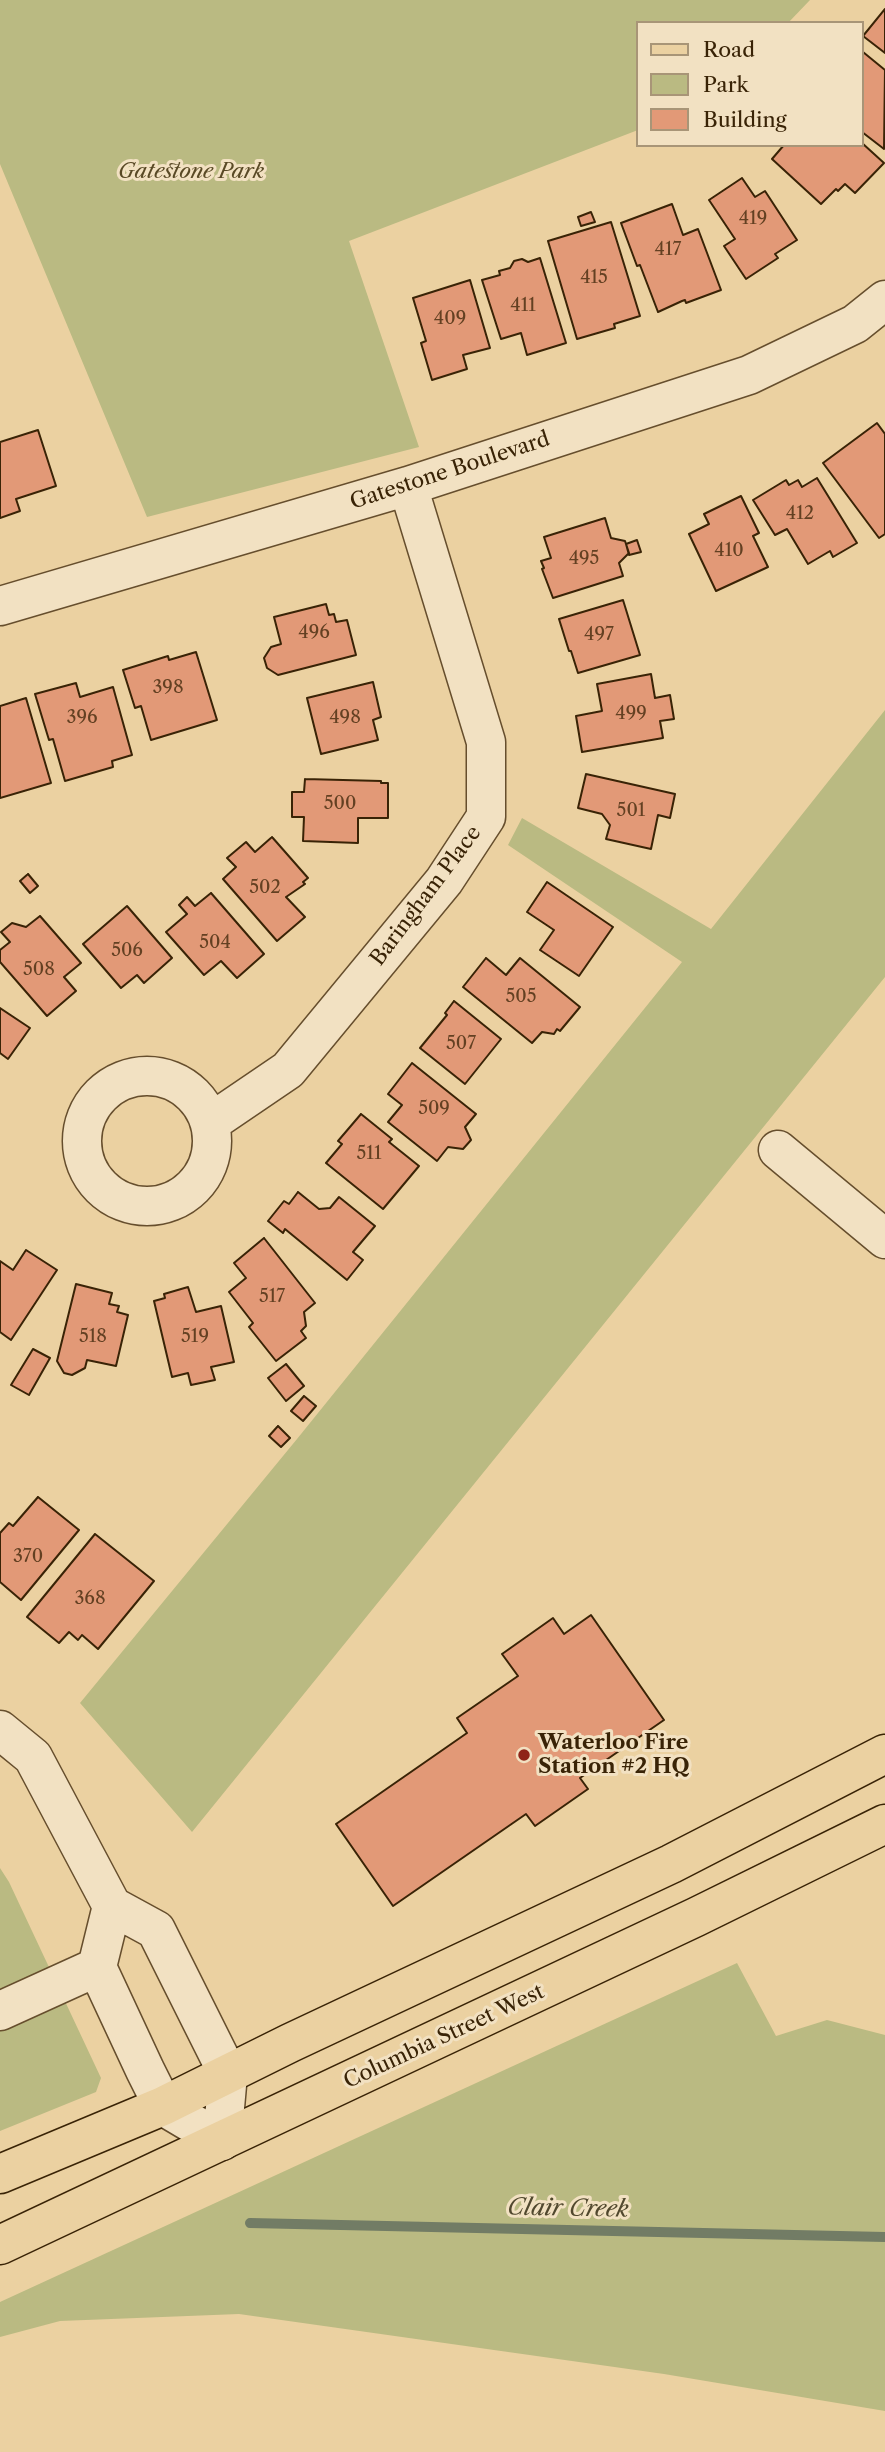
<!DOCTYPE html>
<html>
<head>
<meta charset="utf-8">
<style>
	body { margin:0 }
	#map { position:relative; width:885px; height:2452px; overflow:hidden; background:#ebd1a1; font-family:"Libre Caslon Text",serif }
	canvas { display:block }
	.legend { position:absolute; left:636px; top:21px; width:228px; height:126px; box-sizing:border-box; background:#f2e1c2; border:2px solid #a89577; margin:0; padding:9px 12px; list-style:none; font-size:21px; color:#392306 }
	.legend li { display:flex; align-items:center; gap:14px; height:35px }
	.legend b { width:35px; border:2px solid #a89577 }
</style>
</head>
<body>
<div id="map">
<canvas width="885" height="2452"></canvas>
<ul class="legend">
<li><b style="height:9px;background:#ebd1a1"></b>Road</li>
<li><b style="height:19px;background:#baba82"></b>Park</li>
<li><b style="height:19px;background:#e29977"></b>Building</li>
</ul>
</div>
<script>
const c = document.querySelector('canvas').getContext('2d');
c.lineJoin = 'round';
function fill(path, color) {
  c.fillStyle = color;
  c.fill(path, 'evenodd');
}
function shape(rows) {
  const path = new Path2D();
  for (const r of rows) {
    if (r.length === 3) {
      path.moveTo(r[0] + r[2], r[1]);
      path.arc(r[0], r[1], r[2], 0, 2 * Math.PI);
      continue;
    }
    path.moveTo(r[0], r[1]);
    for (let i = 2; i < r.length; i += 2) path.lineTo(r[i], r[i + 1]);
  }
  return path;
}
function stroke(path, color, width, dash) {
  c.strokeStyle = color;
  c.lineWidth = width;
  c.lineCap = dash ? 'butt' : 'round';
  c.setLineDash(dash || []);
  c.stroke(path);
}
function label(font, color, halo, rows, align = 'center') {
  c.font = font + ' "Libre Caslon Text",serif';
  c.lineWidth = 6;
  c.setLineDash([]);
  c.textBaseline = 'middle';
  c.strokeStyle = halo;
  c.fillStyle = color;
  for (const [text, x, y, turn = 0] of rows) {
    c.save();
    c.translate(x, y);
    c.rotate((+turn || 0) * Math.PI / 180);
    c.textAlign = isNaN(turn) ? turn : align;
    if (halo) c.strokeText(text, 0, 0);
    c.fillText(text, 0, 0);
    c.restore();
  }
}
fill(shape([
	[0,0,810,0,788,23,638,23,638,130,349,241,419,447,147,517,0,164],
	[885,710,885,977,192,1832,80,1703,297,1439,682,962,508,845,522,818,711,929],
	[0,1868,9,1882,101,2078,96,2092,0,2131],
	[737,1963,776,2036,827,2020,885,2035,885,2411,664,2374,239,2314,60,2321,0,2337,0,2302]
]), '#baba82');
stroke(shape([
	[250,2223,885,2237]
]), '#727c65', 10);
const building = shape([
	[885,9,885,53,863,36,885,9],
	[862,49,863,52,885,70,884,149,862,132,862,49],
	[862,143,884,163,855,193,845,184,838,191,836,189,821,204,772,159,784,145,862,145,862,143],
	[742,178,755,197,765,191,797,240,775,254,778,258,746,279,724,246,735,239,709,200,742,178],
	[672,204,683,235,698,229,721,290,686,303,685,300,682,301,658,312,640,265,637,266,621,223,672,204],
	[591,212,595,222,581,226,578,217,591,212],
	[611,222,640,316,614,324,615,328,577,339,548,241,611,222],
	[540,258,566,343,527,355,521,333,501,339,482,280,500,275,499,271,510,268,514,261,522,259,528,262,540,258],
	[470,280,490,348,463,355,467,369,432,380,421,343,426,341,413,298,470,280],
	[877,423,885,434,885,534,879,538,823,463,877,423],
	[38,430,56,486,16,499,20,511,0,518,0,442,38,430],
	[817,478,857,543,833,557,830,551,808,564,787,529,775,535,753,500,786,480,789,485,798,480,802,487,817,478],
	[741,496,759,533,753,536,768,567,716,591,689,534,709,524,704,514,741,496],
	[605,518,611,538,625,541,629,553,619,563,623,576,553,598,542,569,544,568,541,561,551,558,544,537,605,518],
	[637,540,641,552,629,555,626,544,637,540],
	[623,600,640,655,578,673,571,651,569,651,559,619,623,600],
	[326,604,329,615,334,614,336,622,347,620,356,655,278,675,267,668,264,658,271,647,281,644,274,617,326,604],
	[196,652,217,720,151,740,141,706,135,708,123,670,168,656,169,660,196,652],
	[651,674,655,698,670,695,674,719,660,721,663,738,582,752,576,716,602,711,597,684,651,674],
	[373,682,381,717,373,720,378,740,321,754,307,698,373,682],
	[76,683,80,697,113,687,132,755,112,761,113,767,65,781,53,739,49,740,35,694,76,683],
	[26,698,51,783,0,798,0,706,26,698],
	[586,774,675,794,670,818,658,815,651,849,606,839,610,825,602,814,578,808,586,774],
	[305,779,381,781,381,783,388,783,388,818,358,818,358,843,303,841,304,817,292,817,292,792,304,792,305,779],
	[272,837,308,878,303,882,305,884,286,897,305,917,277,941,223,879,236,867,227,858,246,842,255,852,272,837],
	[28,874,38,886,30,893,20,881,28,874],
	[547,882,613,927,579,976,540,950,554,930,527,912,547,882],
	[211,893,264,954,237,978,221,961,204,975,166,932,187,914,179,905,187,897,195,906,211,893],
	[127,906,172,958,144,983,137,975,121,988,83,944,127,906],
	[40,916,81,963,64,977,76,991,47,1016,0,962,0,950,10,942,1,932,12,923,26,927,40,916],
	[486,958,506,975,520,958,580,1007,560,1031,557,1029,554,1034,542,1032,532,1043,463,987,486,958],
	[454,1001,501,1039,465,1084,420,1048,447,1015,445,1013,454,1001],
	[0,1008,30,1028,8,1059,0,1053,0,1008],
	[412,1063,476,1114,465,1127,471,1140,463,1149,448,1147,437,1161,388,1122,402,1105,388,1094,412,1063],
	[361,1114,392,1139,389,1142,419,1166,383,1209,326,1163,342,1144,338,1141,361,1114],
	[298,1192,319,1209,330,1208,339,1197,375,1226,353,1252,363,1260,347,1280,285,1229,283,1233,268,1221,284,1201,289,1204,298,1192],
	[264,1238,315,1303,304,1312,306,1326,301,1331,306,1338,276,1361,249,1327,253,1323,229,1292,246,1278,234,1263,264,1238],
	[26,1250,57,1270,11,1340,0,1332,0,1261,13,1270,26,1250],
	[76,1284,112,1293,109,1304,119,1306,117,1312,128,1315,116,1366,87,1360,85,1368,72,1375,64,1373,57,1361,76,1284],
	[188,1287,196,1312,221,1306,234,1362,211,1367,215,1380,191,1385,188,1373,172,1377,154,1301,165,1298,164,1294,188,1287],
	[33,1349,50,1358,29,1395,11,1385,33,1349],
	[286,1364,304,1386,286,1401,268,1378,286,1364],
	[304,1396,316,1406,303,1421,291,1411,304,1396],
	[278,1426,290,1438,281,1447,269,1436,278,1426],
	[38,1497,79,1530,21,1600,0,1582,0,1533,9,1523,13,1526,38,1497],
	[95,1534,154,1581,98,1649,82,1635,78,1640,69,1632,59,1643,27,1617,95,1534],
	[591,1615,664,1720,580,1778,588,1789,535,1826,526,1814,393,1906,336,1824,467,1733,457,1718,518,1676,502,1654,553,1618,564,1634,591,1615]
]);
fill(building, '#e29977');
stroke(building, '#392306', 2);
const minor = shape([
	[0,606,408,486,749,375,855,324,885,300],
	[147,1141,65],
	[210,1123,288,1070,444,881,486,817,486,742,408,486],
	[778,1150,885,1239],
	[0,1730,33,1757,112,1906,156,1930,228,2074,222,2141,163,2106,145,2070,97,1967,112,1906],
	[0,2011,97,1967]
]);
const major = shape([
	[0,2174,163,2106,290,2043,671,1864,885,1754],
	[0,2245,696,1917,885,1824]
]);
stroke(minor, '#664e2d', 41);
stroke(major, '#392306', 41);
stroke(minor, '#f2e1c2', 38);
stroke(major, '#ebd1a1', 38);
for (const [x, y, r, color] of [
	[524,1755,7,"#8f2418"]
]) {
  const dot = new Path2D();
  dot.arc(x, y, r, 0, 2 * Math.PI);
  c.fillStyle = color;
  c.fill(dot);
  stroke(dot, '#f2e1c2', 2.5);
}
label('18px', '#634022', null, [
	["419",753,219],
	["417",668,250],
	["415",594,278],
	["411",523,306],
	["409",450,319],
	["412",800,514],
	["410",729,551],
	["495",584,559],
	["496",314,633],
	["497",599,635],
	["398",168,688],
	["499",631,714],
	["396",82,718],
	["498",345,718],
	["500",340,804],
	["501",631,811],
	["502",265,888],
	["504",215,943],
	["506",127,951],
	["508",39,970],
	["505",521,997],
	["507",461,1044],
	["509",434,1109],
	["511",369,1154],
	["517",272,1297],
	["518",93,1337],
	["519",195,1337],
	["370",28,1557],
	["368",90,1599]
]);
label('italic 21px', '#594925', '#f2e1c2', [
	["Gatestone Park",191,172]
]);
label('21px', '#392306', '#f2e1c2', [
	["Gatestone Boulevard",450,471,-18],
	["Baringham Place",426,896,-53],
	["Columbia Street West",444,2037,-25]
]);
label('bold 21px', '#392306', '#f2e1c2', [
	["Waterloo Fire",538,1743],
	["Station #2 HQ",538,1767]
], 'left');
label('italic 23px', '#51482e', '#f2e1c2', [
	["Clair Creek",568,2209,1]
]);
</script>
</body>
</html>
